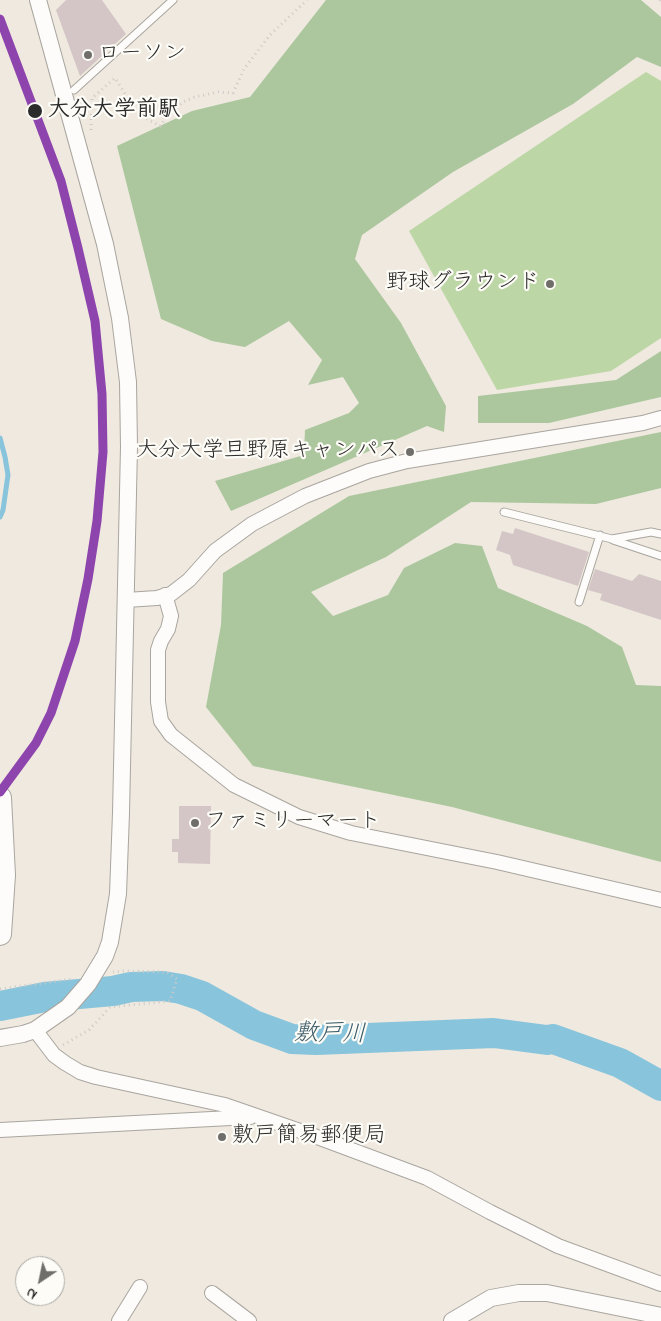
<!DOCTYPE html>
<html>
<head>
<meta charset="utf-8">
<style>
	body { margin:0 }
	#map { position:relative; width:661px; height:1321px; overflow:hidden; background:#efe9df; font-family:"Indie Flower",sans-serif }
	canvas { display:block }
	.north { position:absolute; left:15px; top:1256px; width:50px; height:50px; box-sizing:border-box; background:#fdfcf7; border:1px solid #a9a8a5; border-radius:50%; rotate:214deg; font-size:14px; font-weight:700; line-height:20px; text-align:center; color:#2b2b2b }
	.north::after { content:''; display:block; margin:auto; width:18px; height:22px; background:#706e6a; clip-path:polygon(50% 0,100% 100%,50% 72%,0 100%) }
</style>
</head>
<body>
<div id="map">
<canvas width="661" height="1321"></canvas>
<div class="north">N</div>
</div>
<script>
const c = document.querySelector('canvas').getContext('2d');
c.lineJoin = 'round';
function fill(path, color) {
  c.fillStyle = color;
  c.fill(path, 'evenodd');
}
function shape(rows) {
  const path = new Path2D();
  for (const r of rows) {
    path.moveTo(r[0], r[1]);
    for (let i = 2; i < r.length; i += 2) path.lineTo(r[i], r[i + 1]);
  }
  return path;
}
function stroke(path, color, width, dash) {
  c.strokeStyle = color;
  c.lineWidth = width;
  c.lineCap = dash ? 'butt' : 'round';
  c.setLineDash(dash || []);
  c.stroke(path);
}
function label(font, color, halo, rows, align = 'center') {
  c.font = font + ' "Indie Flower","Klee One",sans-serif';
  c.lineWidth = 4.5;
  c.setLineDash([]);
  c.textBaseline = 'middle';
  c.strokeStyle = halo;
  c.fillStyle = color;
  for (const [text, x, y, turn = 0] of rows) {
    c.save();
    c.translate(x, y);
    c.rotate((+turn || 0) * Math.PI / 180);
    c.textAlign = isNaN(turn) ? turn : align;
    if (halo) c.strokeText(text, 0, 0);
    c.fillText(text, 0, 0);
    c.restore();
  }
}
fill(shape([
	[646,72,661,81,661,338,611,371,497,390,409,231]
]), '#bcd6a6');
fill(shape([
	[326,0,641,0,661,17,661,67,637,57,573,104,453,172,362,235,355,259,401,323,446,406,444,432,427,426,231,511,215,481,304,455,305,430,349,413,359,403,343,377,308,385,322,360,289,321,245,347,212,341,161,319,117,146,192,111,250,97],
	[661,351,661,397,549,423,478,423,478,396,616,380],
	[661,432,661,488,596,504,471,502,386,557,311,592,333,616,388,595,404,568,455,543,482,546,498,588,587,626,622,647,636,685,661,686,661,862,452,807,253,766,206,707,221,625,223,573,349,496]
]), '#acc79e');
stroke(shape([
	[0,438,5,457,8,475,3,510,0,517]
]), '#88c4db', 5);
stroke(shape([
	[0,1006,45,997,113,991,131,987,163,986,181,989,202,996,254,1025,292,1039,316,1040,494,1033,547,1040,553,1039,620,1063,661,1086]
]), '#88c4db', 30);
fill(shape([
	[66,0,102,0,126,34,80,76,56,10],
	[515,528,589,552,578,586,513,565,510,555,496,550,502,531,513,534],
	[595,569,632,581,639,574,661,581,661,620,600,600,602,594,588,590],
	[179,806,211,806,210,864,178,863,178,852,172,852,172,839,179,839]
]), '#d4c6c6');
const service = shape([
	[74,90,173,0],
	[504,512,612,539,651,532,661,534],
	[613,540,661,556],
	[579,602,600,535]
]);
const minor = shape([
	[165,595,171,616,168,629,161,641,158,650,158,702,161,721,171,735,234,785,299,817,351,833,497,862,661,900],
	[126,600,157,598,171,594,189,580,215,551,252,524,305,496,369,471,407,461,643,423,661,418],
	[35,1030,54,1055,65,1063,80,1072,96,1077,225,1105,309,1134,427,1178,490,1212,558,1246,661,1284],
	[0,1130,250,1117],
	[212,1293,249,1321],
	[119,1321,140,1287]
]);
const tertiary = shape([
	[0,1038,23,1034,35,1030,68,1007,88,984,105,956,110,942,118,894,121,813,129,447,128,382,120,318,105,244,38,0],
	[452,1321,491,1298,519,1293,547,1293,661,1316]
]);
const trunk = shape([
	[0,798,4,875,0,934]
]);
stroke(service, '#a9a59f', 9);
stroke(minor, '#a9a59f', 16);
stroke(tertiary, '#a9a59f', 18);
stroke(trunk, '#a9a59f', 24);
stroke(shape([
	[660,0,661,2],
	[91,130,92,98,115,78,138,114,160,126,166,118,183,102,195,97,218,92,233,93,244,69,270,35,307,0],
	[0,989,72,979],
	[63,1045,89,1030,110,1007,170,1001,177,979,167,972,123,971,113,972]
]), '#cccac8', 3, [1, 4]);
stroke(service, '#fdfcfa', 7);
stroke(minor, '#fdfcfa', 14);
stroke(tertiary, '#fdfcfa', 16);
stroke(trunk, '#fdfcfa', 22);
stroke(shape([
	[0,19,61,181,78,248,95,321,102,394,103,452,97,521,88,579,75,641,51,713,36,743,0,792]
]), '#8e44ad', 9);
for (const [x, y, r, color] of [
	[88,55,5,"#706e6a"],
	[35,111,8,"#2b2b2b"],
	[550,284,5,"#706e6a"],
	[410,452,5,"#706e6a"],
	[195,823,5,"#706e6a"],
	[222,1137,5,"#706e6a"]
]) {
  const dot = new Path2D();
  dot.arc(x, y, r, 0, 2 * Math.PI);
  c.fillStyle = color;
  c.fill(dot);
  stroke(dot, '#fdfcf7', 2);
}
label('22px', '#2b2b2b', '#fdfcf7', [
	["ローソン",98,55],
	["野球グラウンド",540,284,"right"],
	["大分大学旦野原キャンパス",400,452,"right"],
	["ファミリーマート",205,823],
	["敷戸簡易郵便局",232,1137]
], 'left');
label('bold 22px', '#2b2b2b', '#fdfcf7', [
	["大分大学前駅",48,111]
], 'left');
label('italic 24px', '#3c5b68', '#fdfcf7', [
	["敷戸川",330,1036,1]
]);
</script>
</body>
</html>
